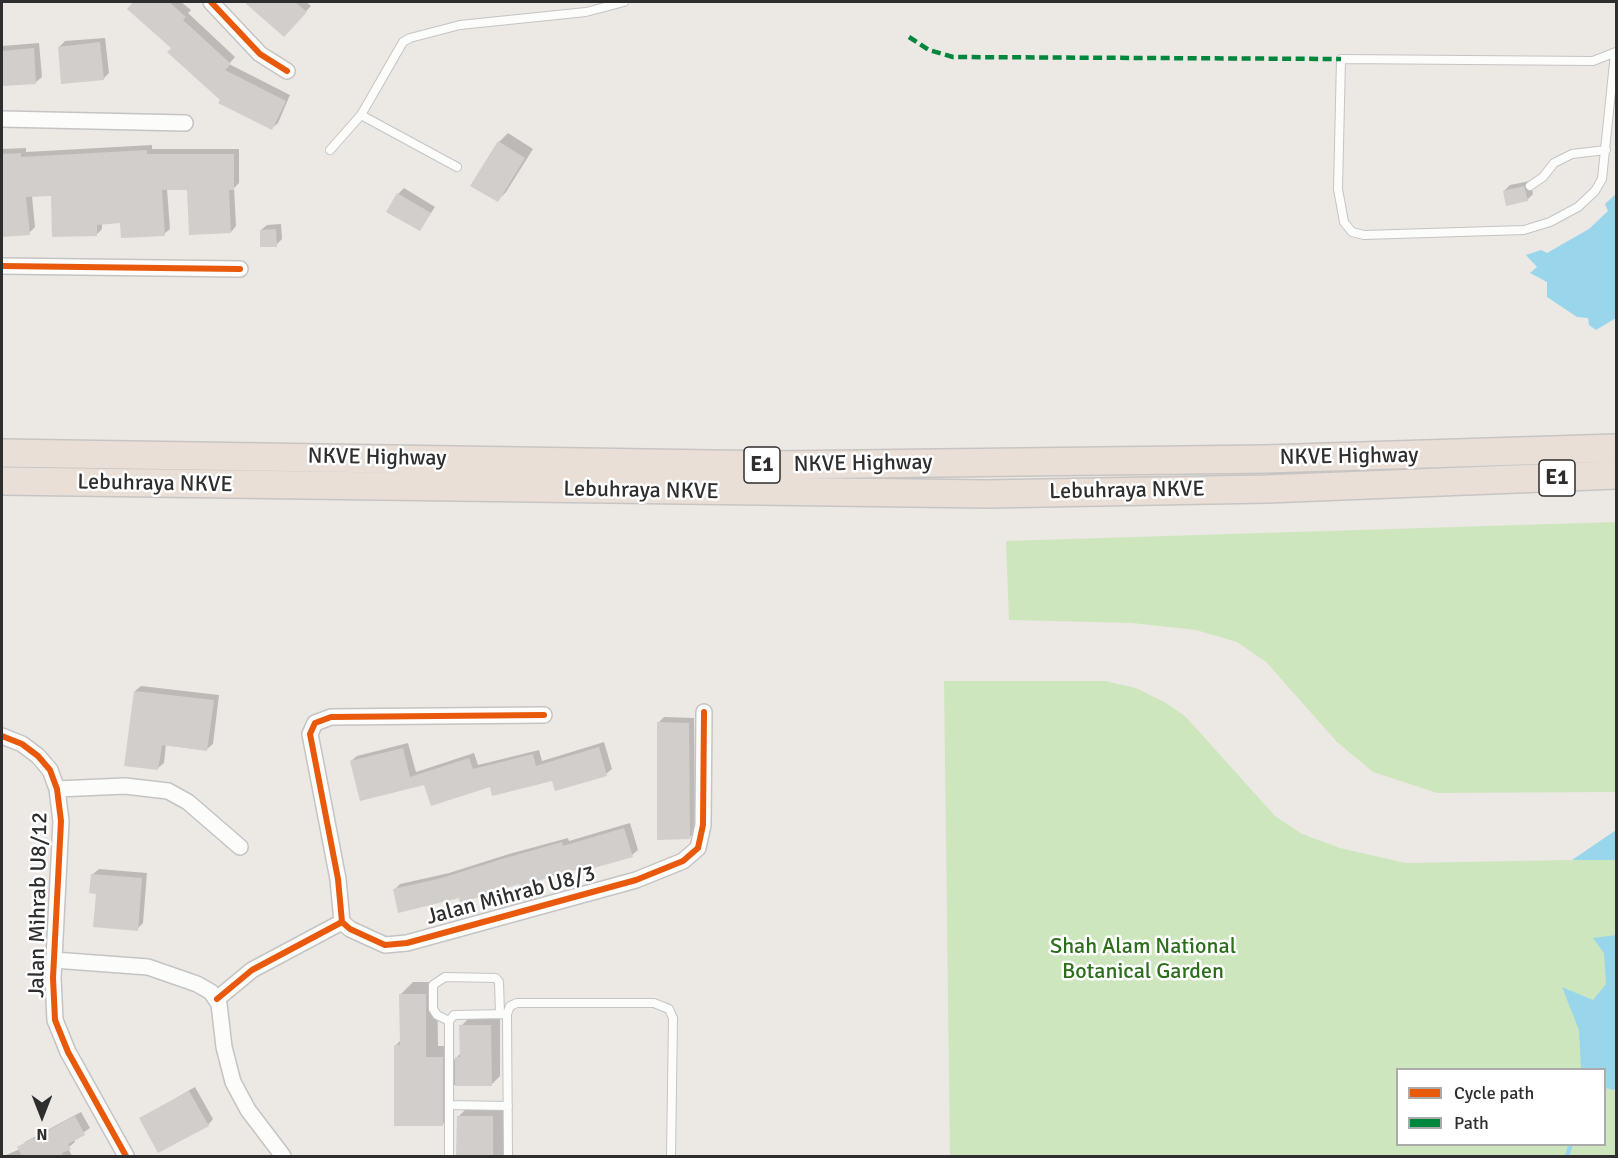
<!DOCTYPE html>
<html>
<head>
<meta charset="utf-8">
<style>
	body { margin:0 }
	#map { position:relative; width:1618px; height:1158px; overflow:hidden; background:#ece8e4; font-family:Signika,sans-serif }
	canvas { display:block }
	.frame { position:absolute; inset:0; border:3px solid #2e2e2e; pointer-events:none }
	.legend { position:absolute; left:1396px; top:1068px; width:210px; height:78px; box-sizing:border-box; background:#fff; border:2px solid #ababab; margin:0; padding:8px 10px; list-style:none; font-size:18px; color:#2e2e2e }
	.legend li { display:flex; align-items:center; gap:12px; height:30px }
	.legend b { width:30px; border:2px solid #ababab }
	.north { position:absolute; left:12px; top:1086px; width:60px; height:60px; -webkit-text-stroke:4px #fff; paint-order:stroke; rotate:180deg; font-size:16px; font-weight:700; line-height:24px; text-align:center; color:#2e2e2e }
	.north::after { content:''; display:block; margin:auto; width:21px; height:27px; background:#2e2e2e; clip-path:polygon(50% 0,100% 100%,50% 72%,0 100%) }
</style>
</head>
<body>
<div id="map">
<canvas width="1618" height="1158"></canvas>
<div class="frame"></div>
<ul class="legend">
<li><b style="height:8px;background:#e8590c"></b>Cycle path</li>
<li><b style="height:8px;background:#00873e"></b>Path</li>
</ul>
<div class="north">N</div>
</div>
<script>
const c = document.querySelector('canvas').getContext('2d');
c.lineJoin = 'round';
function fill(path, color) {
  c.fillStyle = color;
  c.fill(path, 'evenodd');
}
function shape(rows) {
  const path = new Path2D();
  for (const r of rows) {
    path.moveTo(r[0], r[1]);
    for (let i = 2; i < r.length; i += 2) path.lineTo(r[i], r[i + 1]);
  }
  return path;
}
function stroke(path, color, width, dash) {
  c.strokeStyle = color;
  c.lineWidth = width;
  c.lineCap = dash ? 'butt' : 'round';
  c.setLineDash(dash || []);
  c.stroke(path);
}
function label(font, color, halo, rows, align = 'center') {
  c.font = font + ' Signika,sans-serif';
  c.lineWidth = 5;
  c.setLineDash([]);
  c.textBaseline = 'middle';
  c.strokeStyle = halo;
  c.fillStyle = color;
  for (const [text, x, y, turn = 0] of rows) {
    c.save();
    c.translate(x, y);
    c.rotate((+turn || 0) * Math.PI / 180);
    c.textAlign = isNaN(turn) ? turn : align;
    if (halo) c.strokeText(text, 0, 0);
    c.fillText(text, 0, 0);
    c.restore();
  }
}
fill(shape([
	[1616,522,1616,792,1437,793,1373,772,1337,742,1266,662,1237,642,1196,630,1132,623,1009,620,1006,541],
	[944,681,1105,681,1136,688,1166,703,1186,717,1275,816,1302,834,1340,848,1406,863,1572,860,1616,855,1616,1156,950,1156],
	[1398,1070,1604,1070,1604,1144,1398,1144]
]), '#cee6be');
fill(shape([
	[1616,194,1616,318,1596,330,1589,325,1588,318,1577,317,1547,297,1547,282,1530,273,1537,267,1526,255,1541,250,1547,253,1589,229,1608,211,1605,204],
	[1616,830,1616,860,1572,860],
	[1616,935,1616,1088,1614,1090,1605,1088,1604,1070,1581,1069,1579,1030,1562,987,1593,1000,1606,984,1604,953,1593,938]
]), '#99d6ec');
fill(shape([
	[135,2,181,2,191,10,188,13,235,57,229,64,290,95,278,123,272,128,221,99,173,48,129,8],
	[249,2,306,2,311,6,289,29],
	[105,38,109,73,103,79,59,47,65,41],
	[39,43,42,77,36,82,2,85,2,46],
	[508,133,533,149,506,192,497,201,499,142],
	[152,145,152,149,239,149,239,183,234,188,236,226,231,232,188,189,167,189,170,229,164,234,121,222,102,223,102,229,97,234,52,195,32,196,35,227,29,233,2,236,2,149,26,148,26,152],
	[1530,181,1533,194,1527,200,1504,191,1510,185],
	[404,188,435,207,420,229,398,194],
	[281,224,282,239,276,245,261,230,267,225],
	[141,686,219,695,213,744,207,749,166,744,164,763,158,768,135,691],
	[664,717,694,718,695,832,689,838,658,723],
	[604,742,612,769,606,774,491,785,425,783,351,761,357,756,408,743,416,772,474,753,478,765,539,750,542,761],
	[630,823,638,850,632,855,460,896,394,890,400,884,449,873,509,854,568,838,569,841],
	[99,869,147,873,143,923,137,929,98,893,93,874],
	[413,982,437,982,438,1046,454,1046,454,1060,461,1053,461,1026,470,1017,500,1017,500,1076,491,1085,454,1085,454,1112,442,1125,395,1046,401,1040,401,994],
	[195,1087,213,1119,208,1125,141,1118],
	[470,1105,505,1105,504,1156,458,1156,458,1117],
	[81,1112,90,1128,74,1139,75,1142,68,1148,72,1156,4,1156,20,1149,25,1142]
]), '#0003');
stroke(shape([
	[1567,1156,1571,1144]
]), '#99d6ec', 4.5);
fill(shape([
	[133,2,169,2,186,17,183,20,231,64,225,70,286,101,272,130,218,103,220,100,167,52,171,48,127,9],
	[244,2,295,2,307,12,284,37],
	[100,42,104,80,61,84,58,47],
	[34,48,36,84,2,86,2,51],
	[498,141,525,158,498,202,470,186],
	[147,150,147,154,234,154,234,190,229,190,231,233,189,235,187,190,162,190,165,236,121,238,120,223,97,225,97,236,52,237,51,196,26,197,30,235,2,237,2,154,21,153,21,157],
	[1524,186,1528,201,1506,206,1503,191],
	[397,193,431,213,420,231,386,212],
	[276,229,277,247,260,247,260,230],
	[134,691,214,700,207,751,162,745,158,770,124,766],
	[657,722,689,723,690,839,657,840],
	[599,747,607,776,555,791,552,781,492,796,490,787,431,806,424,785,360,801,350,761,403,748,410,777,469,758,473,769,533,754,536,766],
	[624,828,633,857,583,871,582,868,520,886,519,884,460,903,459,898,398,913,393,889,442,878,502,859,562,842,563,846],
	[91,874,142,878,138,931,93,927,96,894,89,893],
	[399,994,426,994,426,1057,443,1057,443,1126,394,1126,394,1045,400,1045],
	[459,1025,491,1025,492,1086,455,1086,455,1057,460,1057],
	[189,1091,209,1126,158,1153,139,1118],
	[75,1116,85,1135,68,1144,71,1149,62,1153,63,1156,22,1156,17,1147],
	[457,1116,493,1116,493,1156,456,1156]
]), '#d1cecb');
const service = shape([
	[1615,53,1602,179,1595,191,1578,207,1550,222,1524,230,1364,235,1352,232,1344,222,1338,189,1341,59,1593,61,1616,52],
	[361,115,457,167],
	[330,150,361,115,403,42,410,38,460,25,586,12,624,2],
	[1530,186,1543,177,1554,163,1572,154,1606,150],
	[449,1021,437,1015,433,1009,433,985,445,977,496,978,499,982,500,1014],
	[449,1105,508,1106],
	[449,1156,449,1021,454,1015,507,1014],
	[508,1156,507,1014,510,1006,517,1003,654,1003,669,1009,673,1018,671,1156]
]);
const minor = shape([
	[211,2,260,54,287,71],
	[2,119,185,123],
	[2,266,240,269],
	[2,736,22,744,38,756,50,770,57,789,61,821,53,978,55,1020,68,1052,126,1156],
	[57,789,125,786,168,791,188,802,240,847],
	[342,922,338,879,310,734,315,723,331,717,544,715],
	[54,960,148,967,197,984,211,992,219,1004,224,1047,233,1082,248,1110,283,1156],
	[217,999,252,970,342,922,350,929,385,945,407,943,636,880,683,861,698,848,703,825,704,712]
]);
const motorway = shape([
	[2,453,777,465,1265,459,1616,448],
	[2,481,987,494,1267,489,1616,475]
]);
stroke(service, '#c5c4c5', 10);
stroke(minor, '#c5c4c5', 18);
stroke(motorway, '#c6c5c4', 30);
stroke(service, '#fcfcfb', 8);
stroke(minor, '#fcfcfb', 15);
stroke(motorway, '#eadfd6', 27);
stroke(shape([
	[909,37,929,50,953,57,1341,59]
]), '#00873e', 4.5, [9, 4.5]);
stroke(shape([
	[211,2,260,54,287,71],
	[2,266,240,269],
	[2,736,22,744,38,756,50,770,57,789,61,821,53,978,55,1020,68,1052,126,1156],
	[342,922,338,879,310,734,315,723,331,717,544,715],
	[217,999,252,970,342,922,350,929,385,945,407,943,636,880,683,861,698,848,703,825,704,712]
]), '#e8590c', 6);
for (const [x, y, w] of [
	[762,465,36],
	[1557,478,36]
]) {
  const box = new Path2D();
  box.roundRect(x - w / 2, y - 18, w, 36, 4.5);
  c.fillStyle = '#fff';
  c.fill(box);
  stroke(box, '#2e2e2e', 1.5);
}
label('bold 21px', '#2e2e2e', null, [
	["E1",762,465],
	["E1",1557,478]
]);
label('22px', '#2e2e2e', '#fff', [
	["NKVE Highway",1349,457,-1],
	["NKVE Highway",377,458,1],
	["NKVE Highway",863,464,-1],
	["Lebuhraya NKVE",155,484,1],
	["Lebuhraya NKVE",641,491,1],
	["Lebuhraya NKVE",1127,491,-1],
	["Jalan Mihrab U8/3",511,896,-15],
	["Jalan Mihrab U8/12",39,905,-89]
]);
label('22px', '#2c6e1b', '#fff', [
	["Shah Alam National",1143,947],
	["Botanical Garden",1143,972]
]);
</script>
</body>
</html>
